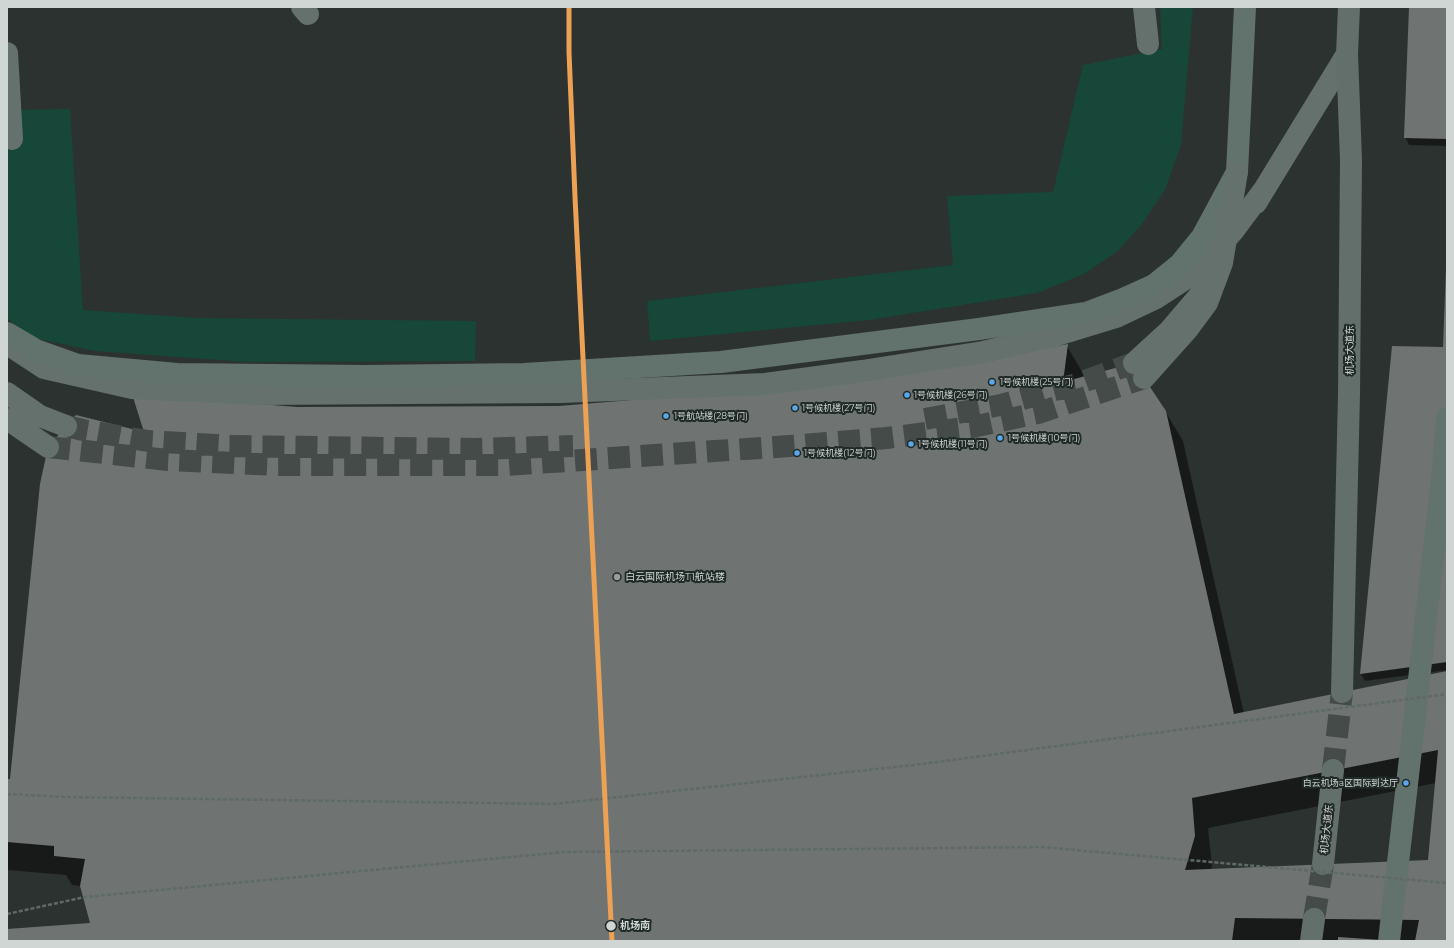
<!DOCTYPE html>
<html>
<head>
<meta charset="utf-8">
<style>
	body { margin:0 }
	#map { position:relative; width:1454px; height:948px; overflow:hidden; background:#2c322f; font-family:Montserrat,sans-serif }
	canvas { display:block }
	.frame { position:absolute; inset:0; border:8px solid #d0d6d4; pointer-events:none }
</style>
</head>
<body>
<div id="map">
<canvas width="1454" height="948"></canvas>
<div class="frame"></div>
</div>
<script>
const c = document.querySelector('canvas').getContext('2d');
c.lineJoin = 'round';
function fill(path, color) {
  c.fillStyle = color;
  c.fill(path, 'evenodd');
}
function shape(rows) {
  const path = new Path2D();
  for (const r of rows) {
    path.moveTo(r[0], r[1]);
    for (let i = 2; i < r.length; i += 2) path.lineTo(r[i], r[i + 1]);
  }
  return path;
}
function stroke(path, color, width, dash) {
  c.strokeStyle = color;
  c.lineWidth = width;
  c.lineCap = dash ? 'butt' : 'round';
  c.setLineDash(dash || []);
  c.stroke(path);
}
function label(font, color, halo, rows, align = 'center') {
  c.font = font + ' Montserrat,"Noto Sans SC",sans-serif';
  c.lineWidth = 4;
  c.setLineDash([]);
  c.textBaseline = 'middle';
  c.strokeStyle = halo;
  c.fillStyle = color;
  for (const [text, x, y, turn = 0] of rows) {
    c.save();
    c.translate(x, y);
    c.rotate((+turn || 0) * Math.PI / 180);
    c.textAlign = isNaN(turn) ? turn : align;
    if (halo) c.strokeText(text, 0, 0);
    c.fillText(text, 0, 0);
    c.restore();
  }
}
fill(shape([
	[1160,7,1193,7,1181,145,1165,190,1142,224,1118,251,1084,274,1037,293,869,320,650,341,647,301,953,265,947,196,1053,192,1083,65,1162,49],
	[70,109,83,310,197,318,476,321,475,361,247,362,95,351,29,337,7,318,7,110]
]), '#164739');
fill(shape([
	[1410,7,1447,7,1447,146,1409,145,1405,137],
	[1447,261,1447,670,1365,681,1361,674,1444,348],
	[1067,346,1084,375,1084,377,1165,411,1183,441,1244,714,1447,672,1447,941,7,941,7,930,91,924,81,886,72,885,66,875,7,870,7,780,11,780,146,434,297,408,559,407,873,381],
	[1436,783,1429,861,1211,870,1212,866,1208,828]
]), '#0007');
fill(shape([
	[1409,7,1447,7,1447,139,1404,138],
	[1446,268,1447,268,1447,662,1360,674,1392,346,1443,347],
	[1068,344,1063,382,1134,363,1166,411,1234,714,1447,671,1447,941,1415,941,1419,920,1235,918,1232,941,7,941,7,929,90,923,80,886,85,859,54,856,54,846,7,842,7,779,10,779,40,484,48,447,76,415,144,432,132,394,297,407,559,406,873,380],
	[1438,750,1428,860,1185,870,1195,836,1192,798],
	[1338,937,1382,940,1382,941,1338,941]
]), '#6f7472');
stroke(shape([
	[925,419,1001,405,1077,384,1134,363],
	[66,426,83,430,148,441,229,446,474,449,573,446],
	[48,447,168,460,277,465,507,465,790,446,887,438,972,427,1038,413,1144,378]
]), '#454b48', 22, [22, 11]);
stroke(shape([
	[1333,770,1342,692],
	[1314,919,1323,864]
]), '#454b48', 22, [22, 11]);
stroke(shape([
	[302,7,308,14],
	[1144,7,1148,44],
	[7,53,12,139],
	[1256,203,1347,54],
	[9,345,44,368,132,388,259,394,561,392,765,384,862,371,983,352,1057,335,1116,317,1156,298,1196,272,1234,230,1263,191],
	[1134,363,1170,330,1200,295,1213,273],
	[7,393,40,416,66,426],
	[7,419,48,447]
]), '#64716c', 22);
stroke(shape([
	[7,333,36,350,78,365,177,374,366,376,524,374,721,362,979,329,1086,313,1123,299,1154,285,1180,264,1202,237,1237,172,1245,7],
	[1389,941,1442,479,1447,418]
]), '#62726c', 22);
stroke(shape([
	[1342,692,1349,394,1351,160,1347,54,1349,7],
	[1323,864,1333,770],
	[1311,941,1314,919]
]), '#636f6b', 22);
stroke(shape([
	[7,794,65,797,554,804,922,764,1447,694],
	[7,914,85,897,564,852,1042,847,1447,883]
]), '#5f6965', 2.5, [4, 2]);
stroke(shape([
	[1144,378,1187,330,1207,303,1222,263,1237,172]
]), '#64716c', 22);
stroke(shape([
	[569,7,569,52,575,197,612,941]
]), '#eca154', 5);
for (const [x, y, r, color] of [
	[992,382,3.5,"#5aa8eb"],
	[907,395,3.5,"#5aa8eb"],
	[795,408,3.5,"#5aa8eb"],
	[666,416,3.5,"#5aa8eb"],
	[1000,438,3.5,"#5aa8eb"],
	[911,444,3.5,"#5aa8eb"],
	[797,453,3.5,"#5aa8eb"],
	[617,577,4,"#979d9a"],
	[1406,783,3.5,"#5aa8eb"],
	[611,926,5.5,"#d0d6d4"]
]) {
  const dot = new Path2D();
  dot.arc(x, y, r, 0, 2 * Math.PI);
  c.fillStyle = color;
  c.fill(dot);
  stroke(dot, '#202a27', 1.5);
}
label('9px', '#d0d6d4', '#202a27', [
	["1号候机楼(25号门)",1000,382],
	["1号候机楼(26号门)",914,395],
	["1号候机楼(27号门)",802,408],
	["1号航站楼(28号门)",674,416],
	["1号候机楼(10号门)",1008,438],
	["1号候机楼(11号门)",918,444],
	["1号候机楼(12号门)",804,453],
	["白云机场a区国际到达厅",1398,783,"right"]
], 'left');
label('10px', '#d0d6d4', '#202a27', [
	["机场大道东",1350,350,-90],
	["机场大道东",1327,829,-84]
]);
label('10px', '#d0d6d4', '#202a27', [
	["白云国际机场T1航站楼",625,577]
], 'left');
label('bold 10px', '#d0d6d4', '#202a27', [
	["机场南",620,926]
], 'left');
</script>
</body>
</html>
